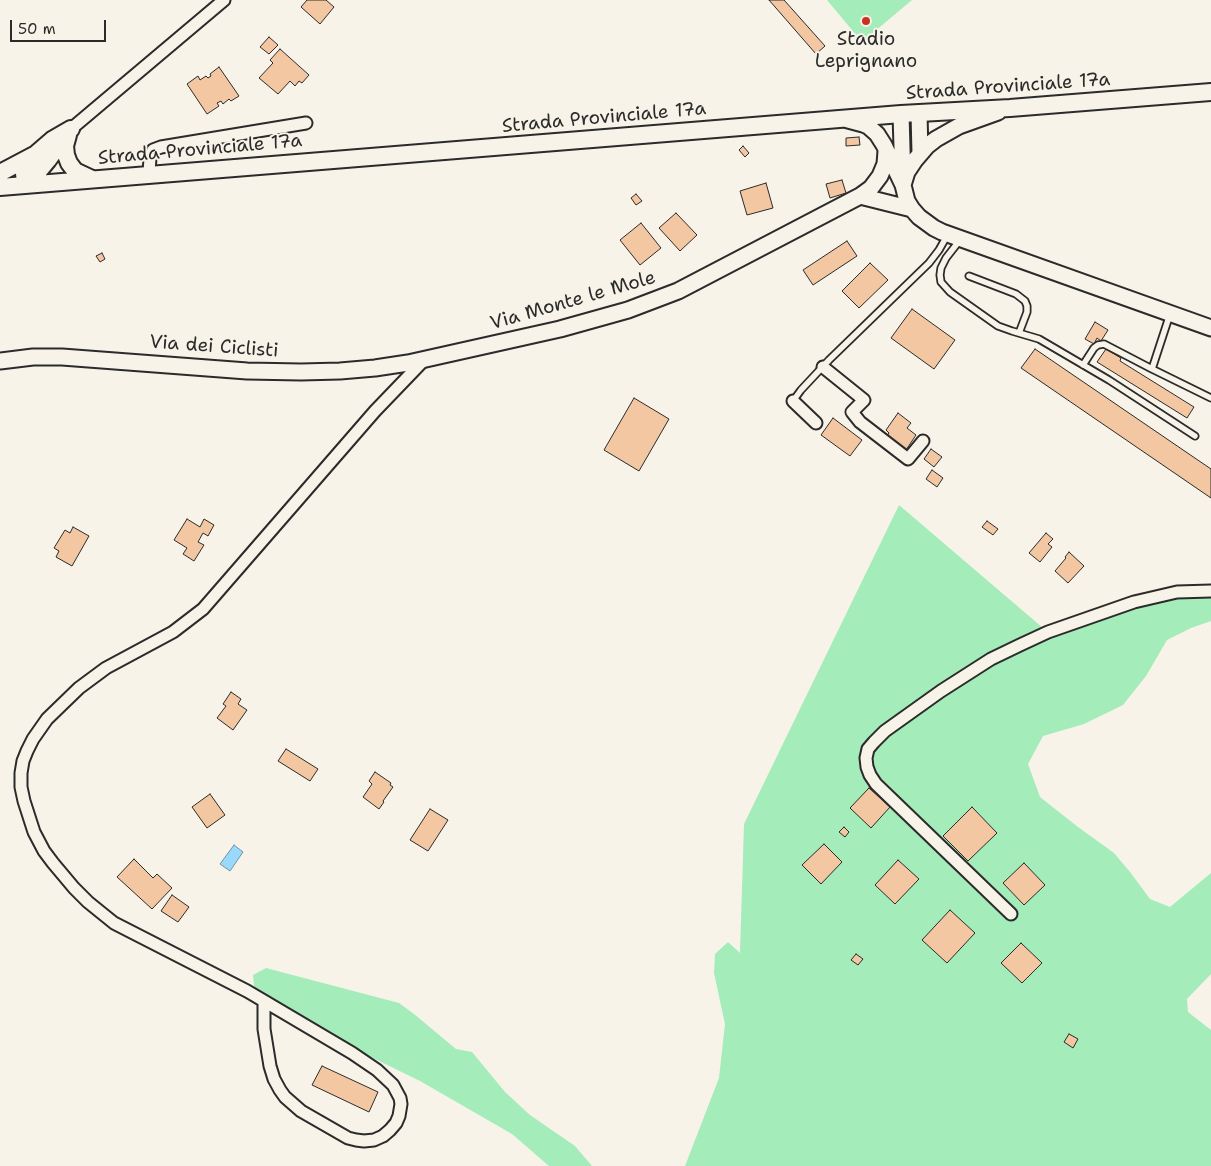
<!DOCTYPE html>
<html>
<head>
<meta charset="utf-8">
<style>
	body { margin:0 }
	#map { position:relative; width:1211px; height:1166px; overflow:hidden; background:#f7f3e8; font-family:"Shantell Sans",sans-serif }
	canvas { display:block }
	.scale { position:absolute; left:10px; top:20px; width:96px; height:22px; box-sizing:border-box; border:2px solid #2b2b2b; border-top:0; padding-left:6px; font-size:15px; line-height:18px; white-space:nowrap; color:#2b2b2b; -webkit-text-stroke:4px #f7f3e8; paint-order:stroke }
</style>
</head>
<body>
<div id="map">
<canvas width="1211" height="1166"></canvas>
<div class="scale">50 m</div>
</div>
<script>
const c = document.querySelector('canvas').getContext('2d');
c.lineJoin = 'round';
function fill(path, color) {
  c.fillStyle = color;
  c.fill(path, 'evenodd');
}
function shape(rows) {
  const path = new Path2D();
  for (const r of rows) {
    path.moveTo(r[0], r[1]);
    for (let i = 2; i < r.length; i += 2) path.lineTo(r[i], r[i + 1]);
  }
  return path;
}
function stroke(path, color, width, dash) {
  c.strokeStyle = color;
  c.lineWidth = width;
  c.lineCap = dash ? 'butt' : 'round';
  c.setLineDash(dash || []);
  c.stroke(path);
}
function label(font, color, halo, rows, align = 'center') {
  c.font = font + ' "Shantell Sans",sans-serif';
  c.lineWidth = 4;
  c.setLineDash([]);
  c.textBaseline = 'middle';
  c.strokeStyle = halo;
  c.fillStyle = color;
  for (const [text, x, y, turn = 0] of rows) {
    c.save();
    c.translate(x, y);
    c.rotate((+turn || 0) * Math.PI / 180);
    c.textAlign = isNaN(turn) ? turn : align;
    if (halo) c.strokeText(text, 0, 0);
    c.fillText(text, 0, 0);
    c.restore();
  }
}
fill(shape([
	[827,0,912,0,862,42],
	[899,505,1043,628,1175,596,1211,595,1211,621,1191,628,1167,640,1146,676,1123,705,1084,724,1043,736,1028,764,1040,797,1078,827,1114,853,1130,872,1150,899,1170,907,1211,873,1211,974,1187,999,1188,1012,1211,1030,1211,1166,685,1166,719,1078,725,1024,714,973,715,954,728,942,740,953,744,824],
	[266,968,399,1003,414,1014,456,1049,472,1052,505,1092,530,1115,575,1146,592,1166,549,1166,512,1134,420,1081,371,1057,258,990,254,986,253,975]
]), '#a4ecb9');
const water = shape([
	[234,845,243,852,230,871,220,864,234,845]
]);
fill(water, '#9bd9fc');
stroke(water, '#6e93a8', 1);
const building = shape([
	[307,0,326,0,334,7,320,24,301,7,307,0],
	[769,0,784,0,825,46,816,54,769,0],
	[269,37,278,45,269,54,260,47,269,37],
	[280,49,309,75,302,83,299,81,295,86,290,81,278,94,259,78,273,63,270,60,280,49],
	[219,67,239,96,231,101,229,99,223,104,221,101,217,103,219,106,207,114,187,84,198,76,200,80,206,76,208,78,211,76,210,74,219,67],
	[859,137,860,145,846,146,846,138,859,137],
	[743,146,749,153,745,157,739,150,743,146],
	[842,180,846,193,830,198,826,184,842,180],
	[766,183,773,208,747,215,740,191,766,183],
	[636,194,642,201,636,205,631,198,636,194],
	[676,213,697,235,680,251,659,228,676,213],
	[641,223,661,248,640,265,620,240,641,223],
	[847,241,857,256,813,285,803,270,847,241],
	[102,253,105,259,100,262,96,256,102,253],
	[870,263,888,280,859,308,842,291,870,263],
	[912,309,955,340,934,369,891,338,912,309],
	[1095,322,1108,330,1101,341,1097,338,1094,344,1085,339,1095,322],
	[1035,349,1211,469,1211,498,1021,368,1035,349],
	[1106,349,1121,358,1120,361,1194,407,1187,418,1097,362,1106,349],
	[634,398,669,419,639,471,604,450,634,398],
	[898,413,911,423,907,428,916,435,906,450,887,436,889,433,886,430,898,413],
	[833,418,862,440,850,456,821,435,833,418],
	[931,449,942,457,934,467,924,459,931,449],
	[932,470,943,478,937,487,926,479,932,470],
	[187,519,200,527,204,519,214,525,208,536,203,533,198,542,204,545,194,561,183,554,187,548,174,540,187,519],
	[987,521,998,529,993,535,982,527,987,521],
	[73,527,89,536,72,566,56,557,59,551,54,548,65,530,70,533,73,527],
	[1046,533,1053,539,1048,544,1052,547,1040,562,1029,553,1046,533],
	[1069,552,1084,566,1068,583,1055,571,1066,558,1065,557,1069,552],
	[231,692,241,699,238,704,247,710,233,730,217,718,226,706,223,704,231,692],
	[286,749,318,769,310,781,278,761,286,749],
	[375,772,391,783,390,785,393,787,383,801,384,802,379,809,363,797,372,784,369,781,375,772],
	[869,788,890,807,871,828,850,808,869,788],
	[210,794,225,815,207,828,192,807,210,794],
	[972,807,997,833,968,861,943,836,972,807],
	[430,809,448,820,428,851,410,840,430,809],
	[844,827,849,832,845,837,839,832,844,827],
	[824,844,842,862,821,884,802,865,824,844],
	[134,859,153,878,157,874,172,888,152,909,117,877,134,859],
	[898,860,919,879,895,904,875,885,898,860],
	[1024,863,1045,885,1024,905,1003,883,1024,863],
	[172,895,189,907,178,922,161,911,172,895],
	[950,910,975,933,947,963,922,940,950,910],
	[1021,943,1042,963,1022,983,1001,963,1021,943],
	[856,954,863,959,858,965,851,960,856,954],
	[1069,1034,1078,1039,1073,1048,1064,1042,1069,1034],
	[322,1066,378,1092,369,1112,312,1085,322,1066]
]);
fill(building, '#f4c7a3');
stroke(building, '#2b2b2b', 1);
const service = shape([
	[960,240,946,258,941,268,940,275,941,282,950,292,998,326,1012,331,1039,339,1109,380,1195,436],
	[969,276,1016,294,1025,301,1027,306,1027,312,1019,333],
	[1170,314,1152,369,1211,398],
	[1083,365,1094,348,1098,345,1104,344,1152,369],
	[793,401,801,390,829,360,929,263,939,250,948,234]
]);
const minor = shape([
	[71,129,224,0],
	[149,174,150,157,153,150,161,147,306,123],
	[823,367,864,400,852,412,860,422,908,459,923,441],
	[793,401,816,423],
	[1011,914,876,784,870,775,867,767,866,758,868,749,874,742,885,731,941,691,991,659,1020,645,1048,632,1134,602,1177,592,1211,591],
	[264,1001,264,1029,270,1066,274,1079,280,1090,285,1097,301,1111,348,1138,356,1140,364,1141,374,1140,383,1136,390,1130,396,1123,399,1116,401,1104,400,1098,393,1085,377,1070,352,1053,264,1001,247,991,114,923,88,902,74,888,53,863,44,851,34,832,24,801,21,787,21,773,23,761,27,751,33,739,47,719,79,688,106,668,173,632,203,609,375,411,424,360]
]);
const tertiary = shape([
	[919,113,920,154],
	[901,114,903,181],
	[848,120,863,124,868,126,877,134,884,145,903,185,907,201,912,209,919,217,934,228,942,232,1211,328],
	[903,185,907,172,915,160,927,146,936,139,959,126,998,112],
	[860,196,912,209],
	[0,361,33,357,62,357,247,371,301,372,340,371,375,368,408,363,560,329,628,310,678,291,860,196,871,188,880,176,885,164,886,151]
]);
const secondary = shape([
	[68,135,65,146,66,155,69,163,75,171,92,179],
	[0,173,34,155],
	[25,184,24,173,27,163,30,159,52,140,71,129],
	[28,184,48,160,66,135],
	[0,187,901,114,1010,108,1211,92]
]);
stroke(service, '#2b2b2b', 9);
stroke(minor, '#2b2b2b', 15);
stroke(tertiary, '#2b2b2b', 19);
stroke(secondary, '#2b2b2b', 20);
stroke(service, '#f7f3e8', 5.5);
stroke(minor, '#f7f3e8', 11);
stroke(tertiary, '#f7f3e8', 15);
stroke(secondary, '#f7f3e8', 16);
for (const [x, y, r, color] of [
	[866,21,5,"#c8321e"]
]) {
  const dot = new Path2D();
  dot.arc(x, y, r, 0, 2 * Math.PI);
  c.fillStyle = color;
  c.fill(dot);
  stroke(dot, '#f7f3e8', 2);
}
label('19px', '#2b2b2b', '#f7f3e8', [
	["Stadio",866,40],
	["Leprignano",866,62]
]);
label('19px', '#2b2b2b', '#f7f3e8', [
	["Strada Provinciale 17a",1008,87,-4],
	["Strada Provinciale 17a",604,118,-5],
	["Strada Provinciale 17a",200,150,-5],
	["Via Monte le Mole",573,301,-16],
	["Via dei Ciclisti",214,347,4]
]);
</script>
</body>
</html>
